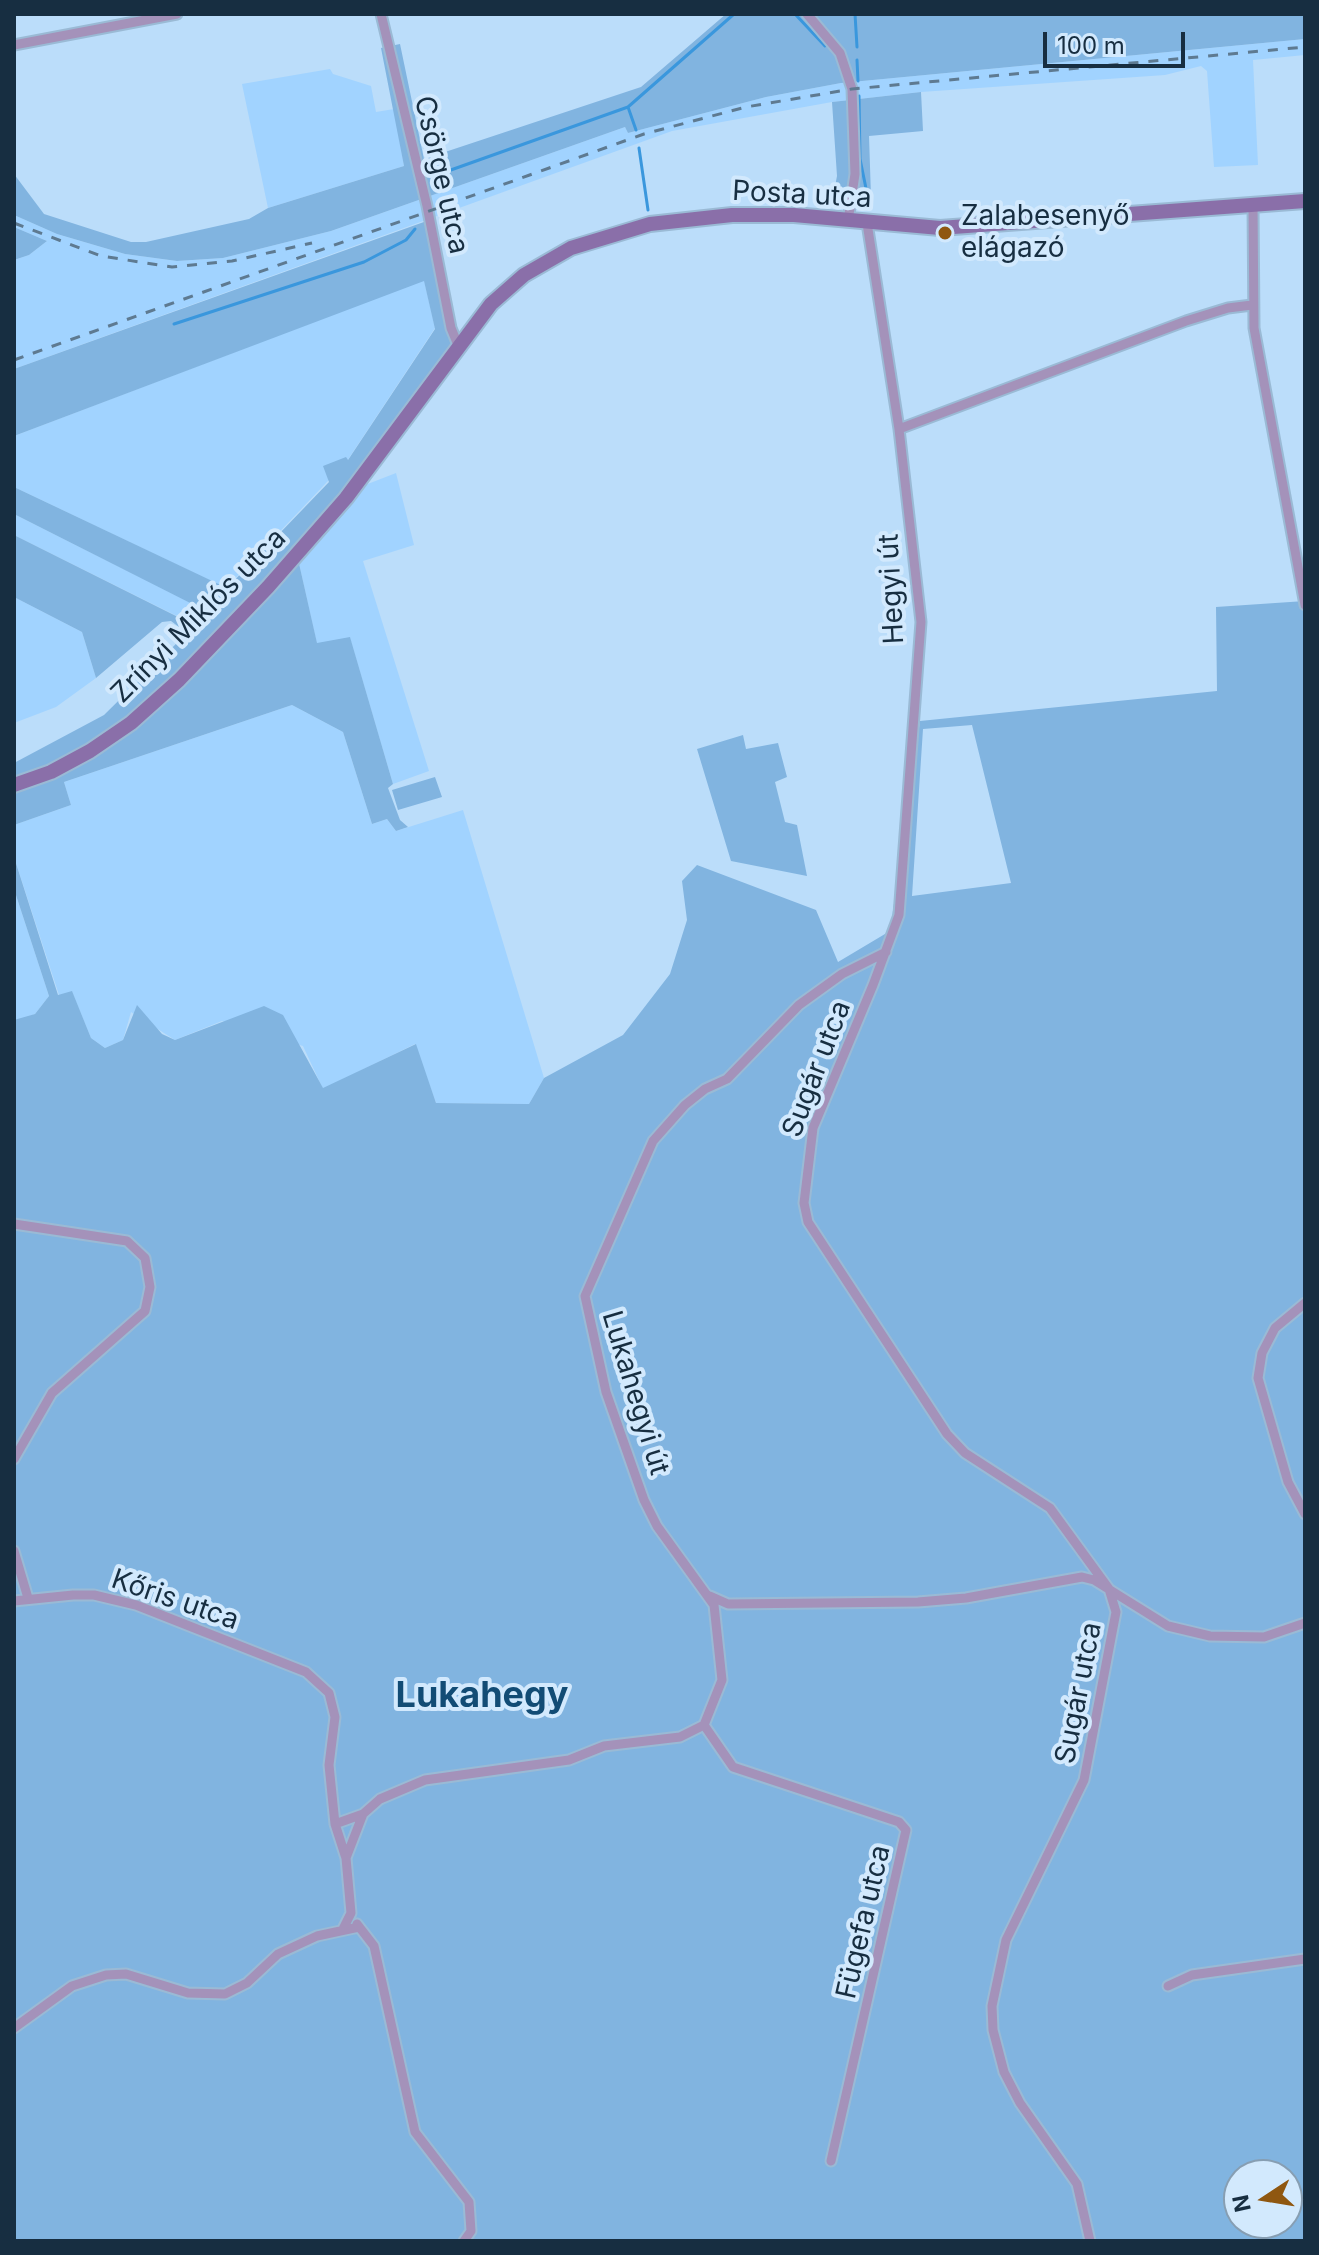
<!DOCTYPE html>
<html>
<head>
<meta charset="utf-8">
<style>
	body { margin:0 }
	#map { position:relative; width:1319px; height:2255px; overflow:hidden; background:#bbddfa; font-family:Inter,sans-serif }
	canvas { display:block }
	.frame { position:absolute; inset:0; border:16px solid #172e41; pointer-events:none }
	.north { position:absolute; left:1223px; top:2159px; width:80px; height:80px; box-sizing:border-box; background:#d2e9fd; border:2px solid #879eb2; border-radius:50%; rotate:258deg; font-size:22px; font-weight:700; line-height:32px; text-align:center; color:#172e41 }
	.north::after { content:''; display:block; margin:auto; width:28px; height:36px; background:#8f5710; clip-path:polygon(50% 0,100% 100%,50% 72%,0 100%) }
	.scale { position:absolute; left:1043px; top:32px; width:142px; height:36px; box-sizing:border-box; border:4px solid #172e41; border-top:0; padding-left:10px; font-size:24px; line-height:28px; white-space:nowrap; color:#172e41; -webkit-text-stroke:6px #d2e9fd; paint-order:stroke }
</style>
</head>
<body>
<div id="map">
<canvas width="1319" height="2255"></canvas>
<div class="frame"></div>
<div class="north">N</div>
<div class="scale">100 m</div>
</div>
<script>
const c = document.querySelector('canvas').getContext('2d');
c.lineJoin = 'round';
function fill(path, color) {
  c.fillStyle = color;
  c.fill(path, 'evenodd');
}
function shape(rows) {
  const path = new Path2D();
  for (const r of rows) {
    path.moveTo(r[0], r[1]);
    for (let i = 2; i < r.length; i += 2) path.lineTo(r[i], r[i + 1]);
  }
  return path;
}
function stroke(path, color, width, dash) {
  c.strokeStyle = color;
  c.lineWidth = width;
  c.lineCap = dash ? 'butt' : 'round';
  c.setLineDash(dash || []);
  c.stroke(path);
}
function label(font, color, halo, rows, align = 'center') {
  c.font = font + ' Inter,sans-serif';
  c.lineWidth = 8;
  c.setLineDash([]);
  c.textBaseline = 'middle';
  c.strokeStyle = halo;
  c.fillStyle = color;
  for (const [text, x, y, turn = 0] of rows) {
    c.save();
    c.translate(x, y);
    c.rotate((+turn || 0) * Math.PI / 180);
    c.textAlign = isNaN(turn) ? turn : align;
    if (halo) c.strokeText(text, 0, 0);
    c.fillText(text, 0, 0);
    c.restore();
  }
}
fill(shape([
	[1305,39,1305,55,1253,60,1258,165,1214,167,1207,71,1201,66,1165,75,921,92,832,102,672,131,14,369,14,260,29,255,47,241,14,227,14,215,57,234,125,254,177,261,223,258,331,231,625,127,628,133,766,97,841,83],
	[330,69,333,74,371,86,376,112,394,109,404,166,268,208,242,84],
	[424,280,435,328,347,461,226,588,14,487,14,436],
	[396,473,414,545,363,561,429,771,393,784,350,638,317,644,298,559,360,487],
	[14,514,207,611,195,625,14,535],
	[14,597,82,632,96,678,56,707,14,723],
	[292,705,343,732,372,824,387,819,396,831,463,810,544,1078,529,1104,436,1103,415,1044,323,1089,303,1046,222,1021,175,1040,131,1012,123,1040,105,1048,91,1038,72,992,59,995,14,857,14,825,71,805,64,782],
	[14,889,49,996,35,1014,19,1020,14,1020]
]), '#a1d3ff');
fill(shape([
	[726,14,1305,14,1305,39,841,83,766,97,628,133,625,127,331,231,223,258,177,261,125,254,57,234,14,215,14,174,44,214,131,242,146,242,249,219,268,208,404,166,381,48,400,44,424,159,641,87],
	[921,92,923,131,869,136,871,197,833,197,837,176,832,102],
	[435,218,459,342,298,559,317,643,350,637,393,784,388,788,400,820,408,827,396,831,387,819,372,824,343,732,292,705,64,782,71,805,14,825,14,763,104,715,187,633,171,621,162,622,96,678,82,632,14,597,14,535,194,625,206,611,14,514,14,487,227,588,329,482,323,466,346,457,348,460,435,329,424,281,14,436,14,369],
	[14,227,47,241,29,255,14,260],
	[1305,601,1305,2241,14,2241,14,1020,35,1014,49,996,14,889,14,857,58,995,72,991,91,1038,105,1048,123,1040,137,1005,162,1034,175,1040,264,1006,283,1015,323,1088,416,1044,436,1103,529,1104,544,1078,623,1035,670,974,687,920,682,881,697,865,816,910,838,962,890,931,920,721,1217,691,1216,607],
	[972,725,1011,883,912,896,923,729],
	[1239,2175,1287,2175,1287,2223,1239,2223],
	[743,735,746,749,778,743,787,777,775,782,785,822,797,825,807,876,731,861,697,749],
	[435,777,442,797,398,810,392,790]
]), '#81b4e0');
stroke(shape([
	[795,14,825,46],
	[855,14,857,47],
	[857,60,858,81],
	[859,96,860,159,870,208],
	[628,107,636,130],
	[639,148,648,210],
	[438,184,448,171,628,107,734,14],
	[174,324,364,262,406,240,415,229]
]), '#3a97dd', 3);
const street = shape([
	[381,14,427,206,451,328,458,345],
	[807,14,840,53,852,89,855,174,848,221],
	[14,45,177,14],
	[1253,205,1254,328,1305,605],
	[867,223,899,429,921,622,899,915,873,985,813,1128,804,1203,808,1222,947,1434,965,1453,1050,1508,1109,1589,1116,1612,1084,1780,1006,1940,992,2006,993,2030,1004,2072,1020,2103,1077,2184,1090,2241],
	[899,429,1186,321,1228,308,1252,305],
	[14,1224,127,1241,145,1258,150,1287,145,1311,52,1393,14,1459],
	[1305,1303,1275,1328,1262,1353,1258,1378,1288,1482,1305,1514],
	[14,1551,28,1598],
	[710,1596,728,1604,918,1602,966,1598,1082,1577,1094,1580,1168,1626,1210,1636,1264,1637,1305,1623],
	[14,1601,73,1595,94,1595,136,1605,306,1672,329,1693,335,1717,329,1765,335,1824,363,1814],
	[704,1725,733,1767,899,1822,906,1830,831,2161],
	[335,1824,346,1858],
	[357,1924,374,1946,415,2132,469,2202,471,2231,464,2241],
	[343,1929,351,1913,346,1858,363,1814,380,1799,425,1780,569,1760,604,1746,680,1737,704,1725,722,1680,714,1605,657,1526,644,1500,606,1392,585,1296,653,1141,685,1105,705,1089,727,1079,799,1005,842,974,886,952],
	[1168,1986,1192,1975,1305,1959],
	[14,2028,72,1986,106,1975,126,1974,188,1993,225,1994,247,1983,278,1954,317,1936,359,1927]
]);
const secondary = shape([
	[14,785,51,772,90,751,131,723,179,680,268,587,346,498,491,304,524,275,571,248,650,224,732,215,794,215,940,228,1305,201]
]);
stroke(street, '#9abad5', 13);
stroke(secondary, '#9abad5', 18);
stroke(street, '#a492ba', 9);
stroke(secondary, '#8a6fa9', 14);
stroke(shape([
	[14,223,101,256,172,267,232,261,312,243],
	[14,360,644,134,746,107,852,89,1305,47]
]), '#5e7a91', 3, [10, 10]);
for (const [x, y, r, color] of [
	[945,233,8,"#8f5710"]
]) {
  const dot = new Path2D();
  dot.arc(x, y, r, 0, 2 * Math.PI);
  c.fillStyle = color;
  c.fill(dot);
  stroke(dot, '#d2e9fd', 3);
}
label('28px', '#172e41', '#d2e9fd', [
	["Csörge utca",441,175,77],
	["Posta utca",802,195,3],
	["Hegyi út",892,589,-93],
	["Zrínyi Miklós utca",199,616,-45],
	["Sugár utca",817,1069,-69],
	["Lukahegyi út",635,1393,73],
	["Kőris utca",175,1600,19],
	["Sugár utca",1079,1693,-79],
	["Fügefa utca",864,1922,-77]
]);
label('28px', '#172e41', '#d2e9fd', [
	["Zalabesenyő",961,217],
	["elágazó",961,249]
], 'left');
label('bold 36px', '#124c75', '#d2e9fd', [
	["Lukahegy",482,1696]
]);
</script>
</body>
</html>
